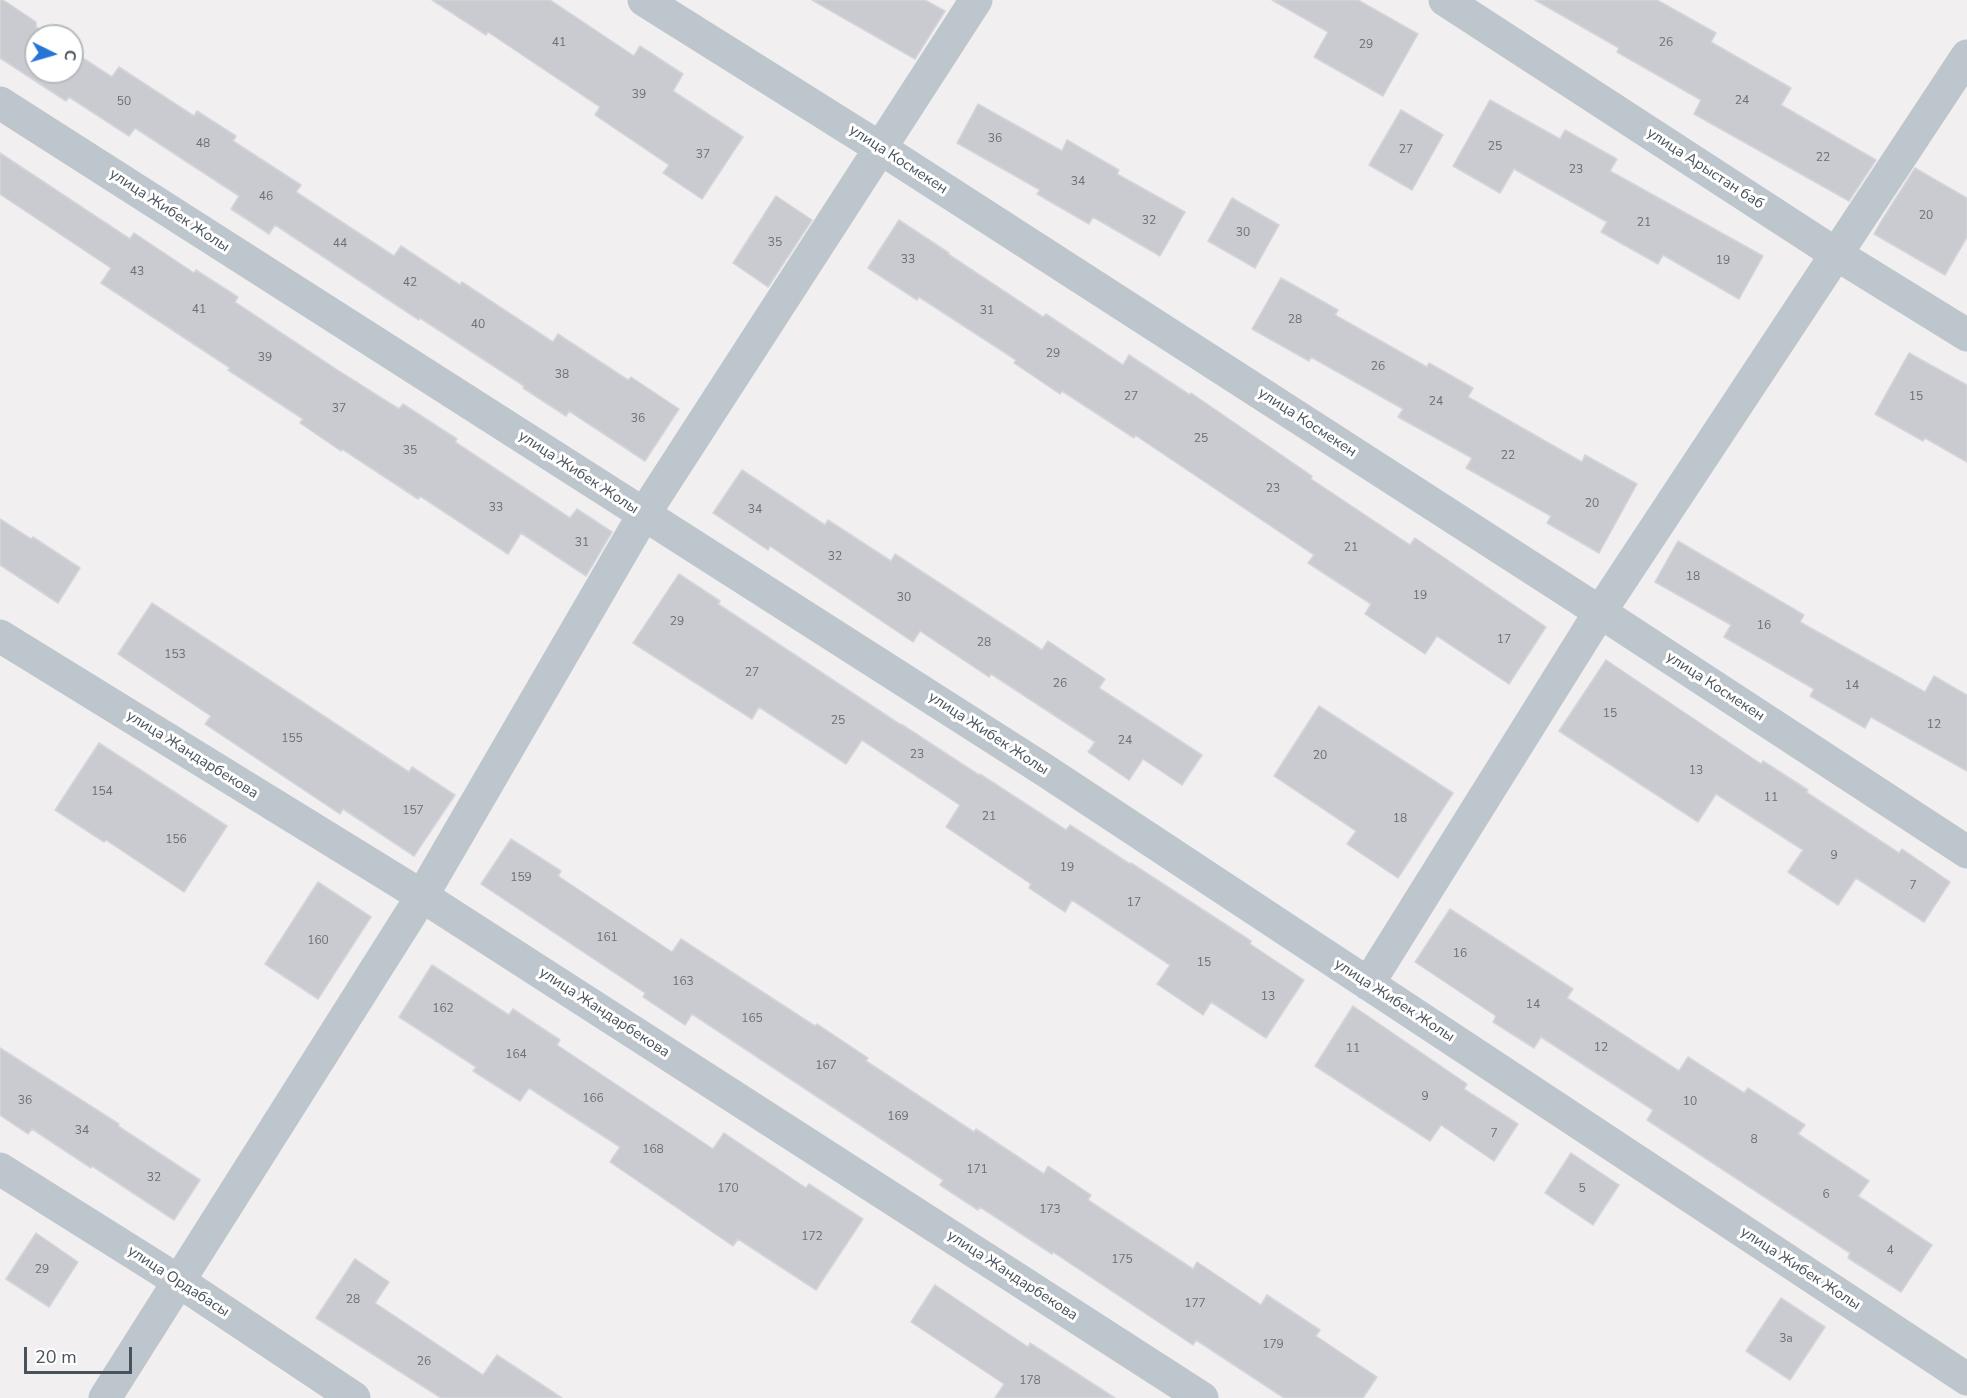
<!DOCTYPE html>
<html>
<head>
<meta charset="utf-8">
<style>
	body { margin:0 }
	#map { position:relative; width:1967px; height:1398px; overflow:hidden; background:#f1efef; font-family:"Nunito Sans",sans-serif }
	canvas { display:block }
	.north { position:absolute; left:24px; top:24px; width:60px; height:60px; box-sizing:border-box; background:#fff; border:2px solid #b6babd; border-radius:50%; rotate:95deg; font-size:16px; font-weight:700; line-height:24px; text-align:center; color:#48525b }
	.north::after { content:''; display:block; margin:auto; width:21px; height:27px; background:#2475d6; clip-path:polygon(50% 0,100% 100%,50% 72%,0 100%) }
	.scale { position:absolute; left:24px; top:1347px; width:108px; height:27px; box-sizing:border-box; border:3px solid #48525b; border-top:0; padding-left:8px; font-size:18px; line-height:21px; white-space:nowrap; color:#48525b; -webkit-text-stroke:4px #fff; paint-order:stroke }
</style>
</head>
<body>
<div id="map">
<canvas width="1967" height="1398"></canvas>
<div class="north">С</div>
<div class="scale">20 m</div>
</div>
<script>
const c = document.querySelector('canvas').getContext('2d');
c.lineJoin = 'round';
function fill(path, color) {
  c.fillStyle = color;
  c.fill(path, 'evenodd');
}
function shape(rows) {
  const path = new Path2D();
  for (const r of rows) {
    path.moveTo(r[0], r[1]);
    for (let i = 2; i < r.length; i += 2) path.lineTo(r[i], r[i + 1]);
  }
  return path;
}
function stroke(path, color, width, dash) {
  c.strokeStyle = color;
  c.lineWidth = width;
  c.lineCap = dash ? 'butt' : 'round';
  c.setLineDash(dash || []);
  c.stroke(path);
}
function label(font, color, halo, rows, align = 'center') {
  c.font = font + ' "Nunito Sans",sans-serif';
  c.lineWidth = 6;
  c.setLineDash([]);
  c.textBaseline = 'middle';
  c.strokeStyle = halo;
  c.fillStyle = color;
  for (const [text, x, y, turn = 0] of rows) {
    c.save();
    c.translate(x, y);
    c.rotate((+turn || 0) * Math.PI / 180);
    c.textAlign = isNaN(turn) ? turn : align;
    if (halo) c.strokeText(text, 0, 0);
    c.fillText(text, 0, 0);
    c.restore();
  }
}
const building = shape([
	[0,0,3,0,36,22,36,27,50,36,36,36,36,72,72,72,72,51,112,77,119,67,194,116,197,111,236,136,233,141,301,185,296,192,394,256,401,246,460,285,462,282,553,342,558,334,628,380,631,377,679,409,645,461,569,411,566,416,523,388,524,386,420,318,419,320,275,225,269,234,231,209,239,196,135,128,129,136,69,97,66,101,0,58,0,0],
	[432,0,550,0,634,56,640,46,683,74,673,91,743,137,702,199,663,173,669,165,595,115,600,107,488,32,486,35,432,0],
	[812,0,925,0,945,11,915,59,812,0],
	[1272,0,1358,0,1418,34,1383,96,1314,57,1328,32,1272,0],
	[1535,0,1657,0,1716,33,1711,42,1791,88,1781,105,1876,160,1849,201,1694,114,1701,100,1617,52,1619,48,1535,0],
	[1490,100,1560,139,1565,130,1617,159,1610,171,1763,256,1739,299,1663,255,1658,264,1601,232,1607,222,1514,169,1500,193,1453,166,1490,100],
	[978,104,1062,151,1067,140,1119,170,1117,174,1185,212,1160,256,1093,217,1089,224,1037,194,1040,190,957,143,978,104],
	[1401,110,1443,135,1412,190,1369,165,1401,110],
	[0,153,130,239,134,233,194,273,196,270,238,297,235,302,336,369,399,409,403,404,457,439,455,442,570,518,577,509,612,532,586,576,521,533,508,554,420,496,418,499,342,449,341,451,300,423,303,419,228,370,230,368,101,283,111,268,0,194,0,153],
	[1915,168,1967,198,1967,237,1945,275,1874,234,1882,220,1915,168],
	[776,196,812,220,768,287,733,263,776,196],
	[1232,198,1279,225,1255,268,1208,241,1232,198],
	[899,220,949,253,948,254,1043,317,1046,314,1123,365,1129,355,1190,395,1191,393,1312,476,1311,479,1410,545,1415,538,1546,627,1509,684,1437,636,1425,654,1365,614,1371,604,1308,563,1314,555,1135,435,1134,438,1062,391,1060,394,1014,363,1016,360,919,297,917,300,868,268,899,220],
	[1281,278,1338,310,1335,315,1427,367,1429,363,1473,388,1468,397,1582,462,1585,455,1637,484,1599,553,1547,523,1551,516,1466,468,1472,458,1398,417,1403,409,1311,357,1309,361,1252,329,1281,278],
	[1909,353,1967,385,1967,462,1925,438,1923,441,1875,414,1909,353],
	[742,470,825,525,828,520,891,561,895,554,1042,650,1048,641,1105,679,1099,688,1202,755,1182,785,1143,759,1129,780,1088,752,1095,742,991,674,989,677,920,631,913,642,770,546,768,550,713,513,742,470],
	[0,519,31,539,33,537,80,568,58,603,0,565,0,519],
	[1678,541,1804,615,1800,622,1925,692,1934,676,1967,695,1967,771,1871,717,1865,728,1810,696,1814,689,1724,637,1731,625,1655,582,1678,541],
	[679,574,720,601,718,604,901,725,901,724,979,775,980,774,1066,830,1070,825,1130,864,1131,863,1251,941,1250,944,1304,980,1266,1038,1211,1002,1203,1015,1157,984,1170,965,1072,900,1065,912,1029,888,1031,884,946,827,960,805,862,740,846,764,759,707,752,719,633,643,679,574],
	[152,603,409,772,412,767,455,795,414,856,343,809,340,814,205,724,211,716,118,654,152,603],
	[1606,660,1761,764,1763,761,1808,790,1806,792,1899,853,1902,849,1950,882,1924,922,1856,878,1838,905,1788,872,1803,850,1716,794,1698,822,1559,731,1606,660],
	[1319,706,1453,793,1398,878,1347,844,1356,831,1274,776,1319,706],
	[99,743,227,826,184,892,106,840,104,842,55,810,99,743],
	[511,839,561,871,558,876,672,952,681,939,815,1026,817,1024,868,1058,866,1061,974,1132,976,1129,1044,1174,1048,1166,1091,1195,1088,1200,1193,1269,1197,1262,1261,1305,1267,1295,1320,1330,1316,1336,1377,1377,1363,1398,1284,1398,1196,1340,1193,1345,1053,1252,1052,1254,980,1207,978,1210,940,1185,943,1180,692,1014,685,1025,643,997,645,993,481,884,511,839],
	[318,882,371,917,318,999,265,964,318,882],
	[1450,909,1573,989,1567,998,1679,1071,1688,1057,1744,1093,1748,1088,1805,1125,1798,1134,1869,1181,1858,1196,1932,1245,1901,1292,1848,1258,1850,1253,1647,1120,1653,1110,1541,1037,1534,1048,1493,1022,1496,1016,1415,962,1450,909],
	[432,965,509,1015,513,1009,560,1040,557,1045,713,1149,724,1133,806,1188,809,1184,863,1219,816,1290,738,1239,733,1246,610,1162,620,1147,529,1088,520,1101,473,1071,476,1067,399,1017,432,965],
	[1353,1006,1467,1084,1464,1089,1518,1124,1494,1161,1441,1125,1430,1141,1315,1066,1353,1006],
	[0,1048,119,1124,118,1126,200,1180,174,1220,92,1166,91,1168,32,1129,28,1134,0,1115,0,1048],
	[1571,1153,1619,1185,1593,1225,1545,1193,1571,1153],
	[36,1233,78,1262,49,1307,6,1279,36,1233],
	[355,1259,389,1282,375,1303,483,1375,497,1355,562,1398,441,1398,316,1318,355,1259],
	[935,1285,1028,1347,1030,1343,1115,1398,995,1398,1004,1384,911,1322,935,1285],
	[1781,1298,1825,1327,1790,1380,1746,1351,1781,1298]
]);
fill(building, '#c9cbd1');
stroke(building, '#d3d5da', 1.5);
stroke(shape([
	[644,0,880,148,1600,612,1967,852],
	[1445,0,1836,254,1967,335],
	[0,103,1046,771,1967,1379],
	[1368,984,1600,612,1967,56],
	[0,1169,180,1282,354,1398],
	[105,1398,422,896,644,514,976,0]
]), '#bec6cd', 33);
stroke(shape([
	[0,636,422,896,1202,1398]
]), '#bec6cd', 33);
label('12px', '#687078', null, [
	["41",559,43],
	["26",1666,43],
	["29",1366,45],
	["39",639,95],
	["24",1742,101],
	["50",124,102],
	["36",995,139],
	["48",203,144],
	["25",1495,147],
	["27",1406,150],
	["37",703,155],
	["22",1823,158],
	["23",1576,170],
	["34",1078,182],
	["46",266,197],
	["20",1926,216],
	["32",1149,221],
	["21",1644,223],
	["30",1243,233],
	["35",775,243],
	["44",340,244],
	["33",908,260],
	["19",1723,261],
	["43",137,272],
	["42",410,283],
	["41",199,310],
	["31",987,311],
	["28",1295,320],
	["40",478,325],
	["29",1053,354],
	["39",265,358],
	["26",1378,367],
	["38",562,375],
	["27",1131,397],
	["15",1916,397],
	["24",1436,402],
	["37",339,409],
	["36",638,419],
	["25",1201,439],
	["35",410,451],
	["22",1508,456],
	["23",1273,489],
	["20",1592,504],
	["33",496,508],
	["34",755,510],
	["31",582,543],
	["21",1351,548],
	["32",835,557],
	["18",1693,577],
	["19",1420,596],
	["30",904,598],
	["29",677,622],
	["16",1764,626],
	["17",1504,640],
	["28",984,643],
	["153",175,655],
	["27",752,673],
	["26",1060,684],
	["14",1852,686],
	["15",1610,714],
	["25",838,721],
	["12",1934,725],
	["155",292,739],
	["24",1125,741],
	["23",917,755],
	["20",1320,756],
	["13",1696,771],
	["154",102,792],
	["11",1771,798],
	["157",413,811],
	["21",989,817],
	["18",1400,819],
	["156",176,840],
	["9",1834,856],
	["19",1067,868],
	["159",521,878],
	["7",1913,886],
	["17",1134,903],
	["161",607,938],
	["160",318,941],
	["16",1460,954],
	["15",1204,963],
	["163",683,982],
	["13",1268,997],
	["14",1533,1005],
	["162",443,1009],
	["165",752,1019],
	["12",1601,1048],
	["11",1353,1049],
	["164",516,1055],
	["167",826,1066],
	["9",1425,1097],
	["166",593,1099],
	["36",25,1101],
	["10",1690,1102],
	["169",898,1117],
	["34",82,1131],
	["7",1494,1134],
	["8",1754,1140],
	["168",653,1150],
	["171",977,1170],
	["32",154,1178],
	["170",728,1189],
	["5",1582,1189],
	["6",1826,1195],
	["173",1050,1210],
	["172",812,1237],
	["4",1890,1251],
	["175",1122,1260],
	["29",42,1270],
	["28",353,1300],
	["177",1195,1304],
	["3а",1786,1339],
	["179",1273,1345],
	["26",424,1362],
	["178",1030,1381]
]);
label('15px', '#48525b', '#fff', [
	["улица Космекен",898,160,33],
	["улица Арыстан баб",1705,169,33],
	["улица Жибек Жолы",169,211,33],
	["улица Космекен",1307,423,33],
	["улица Жибек Жолы",578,473,33],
	["улица Космекен",1715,687,33],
	["улица Жибек Жолы",988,734,33],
	["улица Жандарбекова",192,755,32],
	["улица Жибек Жолы",1394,1001,33],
	["улица Жандарбекова",604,1013,33],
	["улица Жибек Жолы",1800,1269,33],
	["улица Жандарбекова",1012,1276,33],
	["улица Ордабасы",178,1282,33]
]);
</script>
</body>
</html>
